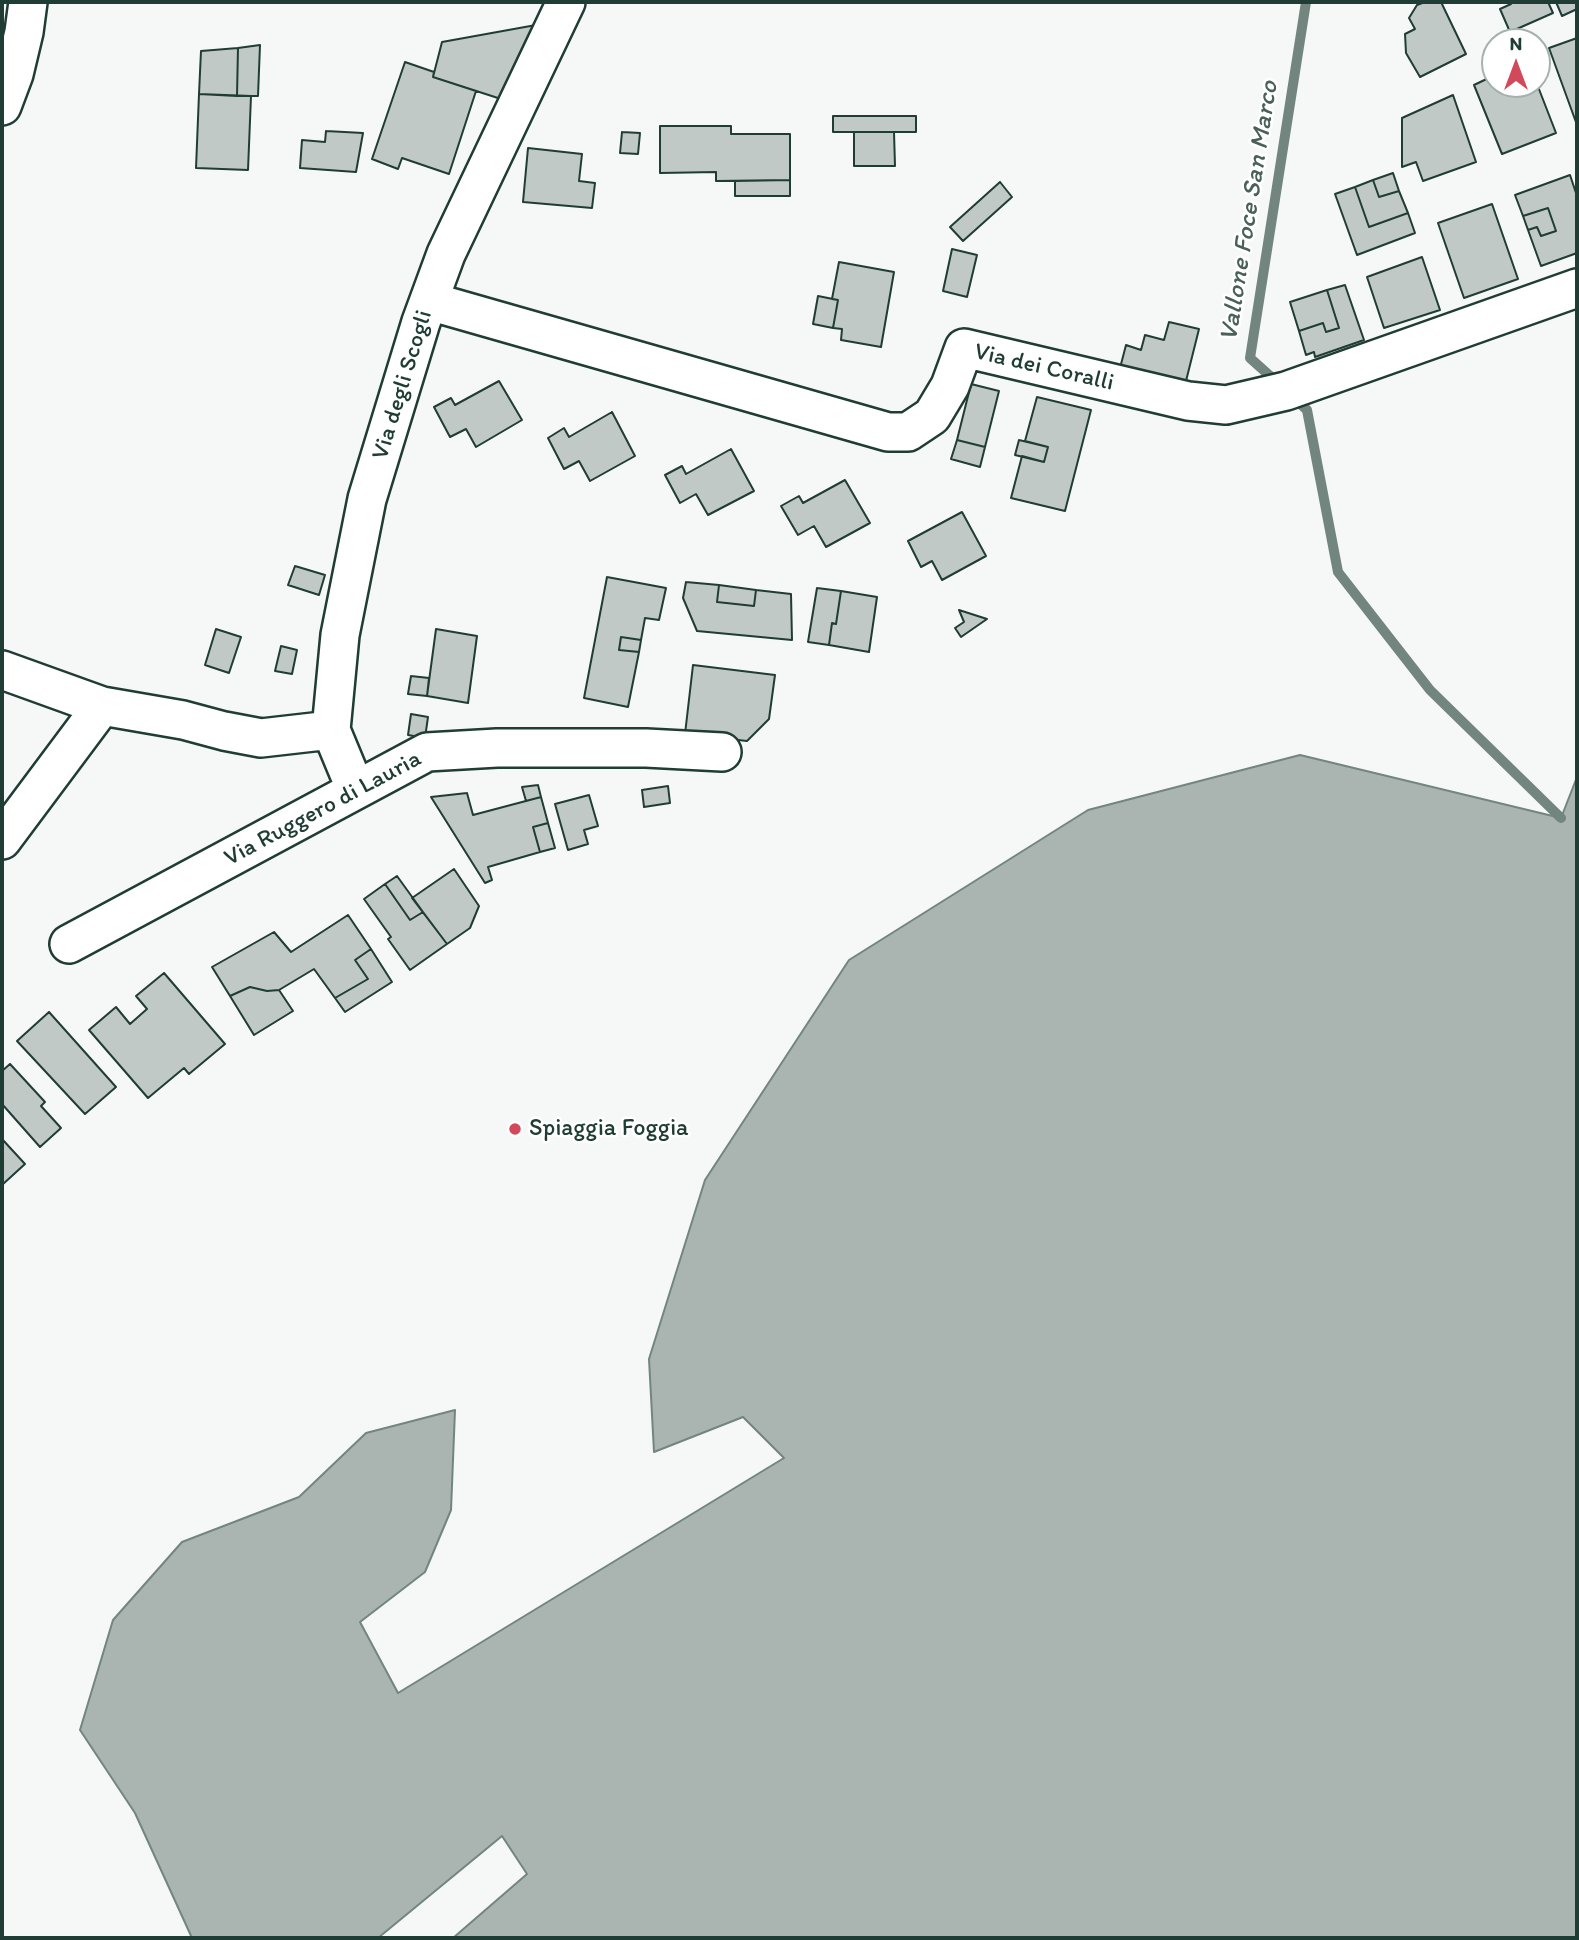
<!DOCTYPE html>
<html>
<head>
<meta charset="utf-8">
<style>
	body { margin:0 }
	#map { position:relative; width:1579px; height:1940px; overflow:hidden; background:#f6f7f7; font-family:Itim,sans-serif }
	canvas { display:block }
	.frame { position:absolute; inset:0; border:4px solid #1f3d34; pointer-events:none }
	.north { position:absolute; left:1481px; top:28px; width:70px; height:70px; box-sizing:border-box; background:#fff; border:2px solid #a5b1ae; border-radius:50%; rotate:0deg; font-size:19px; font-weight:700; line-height:28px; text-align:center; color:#1f3d34 }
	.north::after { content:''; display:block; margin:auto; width:24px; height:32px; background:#d1495b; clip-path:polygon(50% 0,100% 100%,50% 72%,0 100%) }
</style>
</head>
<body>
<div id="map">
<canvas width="1579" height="1940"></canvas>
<div class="frame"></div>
<div class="north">N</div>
</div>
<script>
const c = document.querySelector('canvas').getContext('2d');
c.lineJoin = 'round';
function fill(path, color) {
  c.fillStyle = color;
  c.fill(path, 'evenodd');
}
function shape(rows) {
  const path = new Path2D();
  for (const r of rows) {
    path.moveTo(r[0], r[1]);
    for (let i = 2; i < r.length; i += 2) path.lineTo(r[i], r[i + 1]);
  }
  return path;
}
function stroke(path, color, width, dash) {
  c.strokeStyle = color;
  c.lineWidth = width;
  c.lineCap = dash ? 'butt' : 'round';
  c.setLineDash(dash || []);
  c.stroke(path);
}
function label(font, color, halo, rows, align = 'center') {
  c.font = font + ' Itim,sans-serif';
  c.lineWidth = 5;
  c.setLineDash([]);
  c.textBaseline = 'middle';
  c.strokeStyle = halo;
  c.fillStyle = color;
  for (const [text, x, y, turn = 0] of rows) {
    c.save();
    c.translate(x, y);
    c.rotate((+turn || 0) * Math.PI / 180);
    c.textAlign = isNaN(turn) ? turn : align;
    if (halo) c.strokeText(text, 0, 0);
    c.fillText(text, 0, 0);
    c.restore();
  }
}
const water = shape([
	[1300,755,1561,818,1577,777,1577,1938,453,1938,527,1874,502,1836,378,1938,192,1938,135,1813,80,1730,113,1620,182,1542,299,1497,366,1433,455,1410,451,1510,425,1572,360,1622,398,1693,784,1458,743,1417,654,1452,649,1359,705,1180,849,960,1088,810,1300,755]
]);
fill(water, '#aab5b1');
stroke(water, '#72857f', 2);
stroke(shape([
	[1279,384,1250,358,1306,2],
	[1291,395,1307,410,1338,572,1430,690,1561,818]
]), '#72857f', 10);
const building = shape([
	[1425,2,1441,2,1466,54,1420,77,1406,53,1405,34,1415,29,1409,18,1417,5,1425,2],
	[1510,2,1548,2,1553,13,1510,32,1500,9,1511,4,1510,2],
	[1556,2,1577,2,1577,9,1562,16,1556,2],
	[536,25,501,99,433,77,442,42,536,25],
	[1577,38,1577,125,1549,48,1577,38],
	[260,45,258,96,237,96,238,48,260,45],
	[238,48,237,96,199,94,201,51,238,48],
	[405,62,434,72,433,77,476,91,449,174,402,158,398,169,372,159,405,62],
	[1495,75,1495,84,1537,84,1556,133,1502,154,1474,85,1495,75],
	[199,94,251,96,248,170,196,168,199,94],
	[1453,95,1476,162,1423,181,1416,162,1402,167,1402,118,1453,95],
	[833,116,916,116,916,132,833,132,833,116],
	[660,126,731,126,731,134,790,134,790,180,716,181,716,172,660,173,660,126],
	[326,131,363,133,356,172,300,168,302,140,325,142,326,131],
	[622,132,640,133,638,154,620,153,622,132],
	[854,132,894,132,895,166,854,166,854,132],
	[528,148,582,154,579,181,595,183,592,208,523,202,528,148],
	[1393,173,1399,191,1379,197,1373,180,1393,173],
	[1570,175,1577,196,1577,253,1541,266,1528,230,1537,227,1541,236,1556,231,1548,208,1523,216,1515,195,1570,175],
	[790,180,790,196,735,196,735,181,790,180],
	[1373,180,1379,197,1399,191,1408,213,1369,227,1355,187,1373,180],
	[1000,182,1012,197,963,241,950,227,1000,182],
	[1355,187,1369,227,1408,213,1415,233,1357,255,1335,194,1355,187],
	[1492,204,1518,279,1464,298,1438,223,1492,204],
	[1548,208,1556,231,1541,236,1537,227,1528,230,1523,216,1548,208],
	[952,249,977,255,967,297,943,291,952,249],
	[1422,257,1440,310,1384,328,1367,277,1422,257],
	[839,262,894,272,881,347,841,340,842,329,833,328,838,300,832,299,839,262],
	[1345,285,1364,340,1315,357,1314,352,1306,355,1299,331,1323,323,1326,332,1339,328,1327,290,1345,285],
	[1327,290,1339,328,1326,332,1323,323,1299,331,1290,302,1327,290],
	[818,296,838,300,833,328,813,324,818,296],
	[1169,322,1199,329,1184,389,1119,372,1126,345,1141,350,1145,335,1164,340,1169,322],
	[499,381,522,420,476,447,466,429,450,437,434,407,451,398,455,405,499,381],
	[971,384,999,391,985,447,957,440,971,384],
	[1037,397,1091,410,1065,511,1011,498,1022,456,1044,462,1048,447,1025,441,1037,397],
	[612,412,635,456,590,481,579,461,564,469,548,438,564,428,569,437,612,412],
	[957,440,985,447,980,467,951,459,957,440],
	[1019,440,1048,447,1044,462,1015,455,1019,440],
	[731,449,754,491,708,515,696,494,680,503,665,475,682,466,686,474,731,449],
	[845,480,870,523,826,547,814,526,798,535,781,506,799,496,803,503,845,480],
	[962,512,986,556,942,580,932,561,921,567,908,541,962,512],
	[295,566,325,575,319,595,288,585,295,566],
	[607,577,666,588,659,620,645,618,641,640,621,637,619,650,639,652,628,707,584,698,607,577],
	[686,582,719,585,717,602,754,606,756,590,791,594,792,640,697,631,683,598,686,582],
	[719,585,756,590,754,606,717,602,719,585],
	[817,588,841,591,836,624,832,623,829,645,808,642,817,588],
	[841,591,877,597,869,652,829,645,832,623,836,624,841,591],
	[959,610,987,619,961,637,955,628,964,622,959,610],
	[216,629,241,637,229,673,205,665,216,629],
	[436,629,477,636,468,703,427,696,436,629],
	[621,637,641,640,639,652,619,650,621,637],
	[281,646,297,650,292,674,275,671,281,646],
	[693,665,775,675,769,719,747,741,685,734,693,665],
	[411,676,429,678,427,696,408,694,411,676],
	[411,714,428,717,425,738,408,735,411,714],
	[538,785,541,797,526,801,522,787,538,785],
	[668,786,670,803,644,807,642,790,668,786],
	[467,793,473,815,541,797,548,823,533,827,540,852,488,867,492,880,485,883,431,797,467,793],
	[589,795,598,826,584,830,588,844,568,850,555,804,589,795],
	[548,823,555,848,540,852,533,827,548,823],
	[454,869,479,906,470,928,447,944,412,898,454,869],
	[397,876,423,912,410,920,385,884,397,876],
	[385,884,410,920,423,912,447,944,410,970,388,939,391,937,364,899,385,884],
	[348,915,371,949,355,960,368,979,335,998,314,969,279,990,267,991,250,987,230,996,212,967,274,932,291,952,348,915],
	[371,949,392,982,345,1012,335,998,368,979,355,960,371,949],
	[164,973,225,1044,189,1074,184,1068,148,1098,89,1030,116,1007,130,1024,147,1009,136,996,164,973],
	[250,987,267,991,279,990,293,1011,254,1035,230,996,250,987],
	[49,1012,116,1087,85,1114,17,1041,49,1012],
	[10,1064,45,1102,41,1106,61,1128,40,1147,2,1104,2,1071,10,1064],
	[2,1139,25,1164,2,1185,2,1139]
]);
fill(building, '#c0c9c6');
stroke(building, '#1f3d34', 2);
const minor = shape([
	[2,106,14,74,24,32,28,2],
	[429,301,888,432,908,432,932,416,950,386,964,348,1188,401,1226,405,1286,391,1577,288],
	[2,670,102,706,183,720,224,731,261,738,331,730],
	[355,788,331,730,340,635,367,499,421,322,446,254,566,2],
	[2,840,102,706],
	[69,944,427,752,497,748,646,748,722,752]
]);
stroke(minor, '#1f3d34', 42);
stroke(minor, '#fff', 37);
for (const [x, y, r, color] of [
	[515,1129,7,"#d1495b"]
]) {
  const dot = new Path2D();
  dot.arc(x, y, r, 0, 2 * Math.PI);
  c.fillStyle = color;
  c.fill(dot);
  stroke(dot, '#fff', 2.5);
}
label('24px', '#1f3d34', '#fff', [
	["Via dei Coralli",1044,368,13],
	["Via degli Scogli",403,385,-73],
	["Via Ruggero di Lauria",323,809,-28]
]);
label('24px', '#1f3d34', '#fff', [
	["Spiaggia Foggia",529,1129]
], 'left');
label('italic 26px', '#49615a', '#fff', [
	["Vallone Foce San Marco",1250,211,-81]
]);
</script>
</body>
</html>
